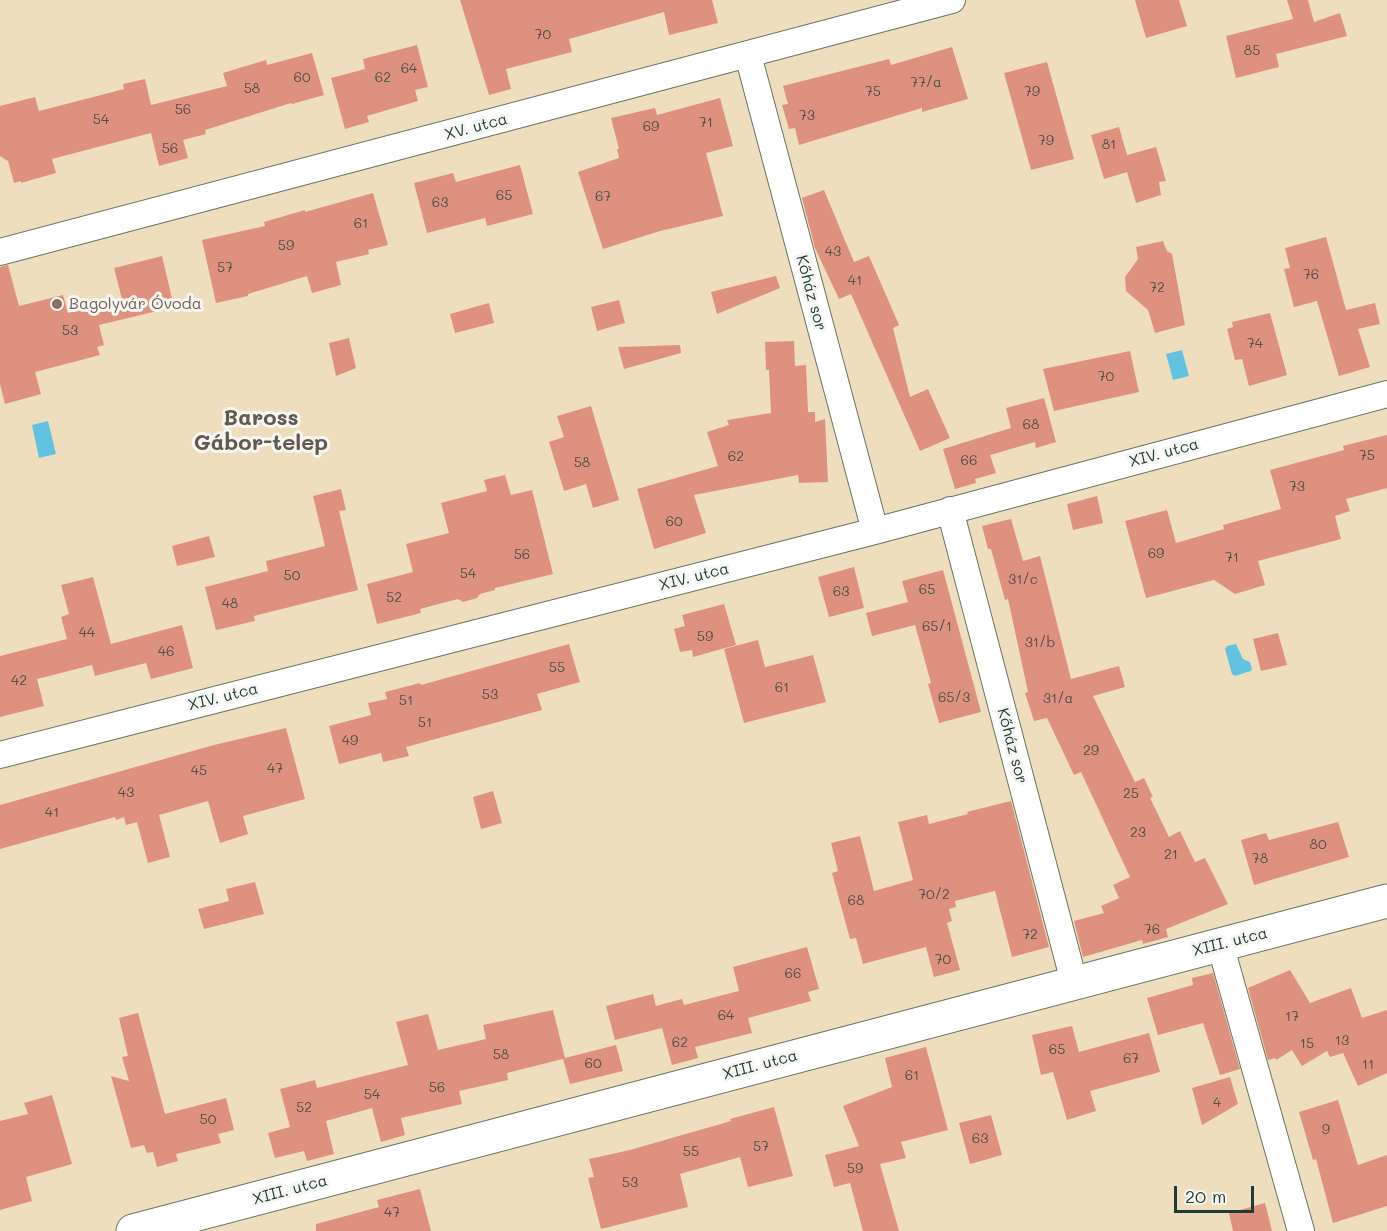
<!DOCTYPE html>
<html>
<head>
<meta charset="utf-8">
<style>
	body { margin:0 }
	#map { position:relative; width:1387px; height:1231px; overflow:hidden; background:#eedebd; font-family:Mali,sans-serif }
	canvas { display:block }
	.scale { position:absolute; left:1174px; top:1186px; width:80px; height:27px; box-sizing:border-box; border:3px solid #1f3d34; border-top:0; padding-left:8px; font-size:18px; line-height:21px; white-space:nowrap; color:#1f3d34; -webkit-text-stroke:4px #f6f6f2; paint-order:stroke }
</style>
</head>
<body>
<div id="map">
<canvas width="1387" height="1231"></canvas>
<div class="scale">20 m</div>
</div>
<script>
const c = document.querySelector('canvas').getContext('2d');
c.lineJoin = 'round';
function fill(path, color) {
  c.fillStyle = color;
  c.fill(path, 'evenodd');
}
function shape(rows) {
  const path = new Path2D();
  for (const r of rows) {
    path.moveTo(r[0], r[1]);
    for (let i = 2; i < r.length; i += 2) path.lineTo(r[i], r[i + 1]);
  }
  return path;
}
function stroke(path, color, width, dash) {
  c.strokeStyle = color;
  c.lineWidth = width;
  c.lineCap = dash ? 'butt' : 'round';
  c.setLineDash(dash || []);
  c.stroke(path);
}
function label(font, color, halo, rows, align = 'center') {
  c.font = font + ' Mali,sans-serif';
  c.lineWidth = 6;
  c.setLineDash([]);
  c.textBaseline = 'middle';
  c.strokeStyle = halo;
  c.fillStyle = color;
  for (const [text, x, y, turn = 0] of rows) {
    c.save();
    c.translate(x, y);
    c.rotate((+turn || 0) * Math.PI / 180);
    c.textAlign = isNaN(turn) ? turn : align;
    if (halo) c.strokeText(text, 0, 0);
    c.fillText(text, 0, 0);
    c.restore();
  }
}
fill(shape([
	[1182,350,1189,376,1173,380,1166,354],
	[48,421,56,454,39,458,32,425],
	[1236,644,1243,659,1250,662,1252,669,1251,671,1235,676,1232,674,1225,649,1227,646]
]), '#62c3e1');
fill(shape([
	[460,0,712,0,718,23,669,35,664,12,569,39,572,52,506,69,511,89,489,95],
	[1135,0,1179,0,1187,26,1146,38],
	[1287,0,1308,0,1314,22,1340,13,1347,36,1276,54,1279,67,1236,78,1226,36,1293,19],
	[417,45,428,87,415,90,418,101,367,116,369,122,345,129,331,78,365,69,363,59],
	[952,47,968,99,922,112,922,108,799,145,795,128,789,129,782,105,788,104,783,86,889,59,891,65],
	[312,53,324,95,292,104,291,103,205,130,206,134,183,140,188,158,159,166,151,133,52,159,56,173,21,183,21,181,14,183,8,161,0,156,0,106,35,97,39,111,124,89,123,84,145,79,151,105,227,86,223,73,266,60,267,65],
	[1047,62,1074,159,1031,170,1004,73],
	[720,98,733,146,706,153,723,216,660,231,603,249,578,172,619,158,617,149,619,149,611,118,655,108,657,115],
	[1119,127,1127,155,1156,147,1166,181,1159,182,1161,195,1136,203,1127,172,1104,179,1091,135],
	[520,165,533,214,487,226,485,218,427,233,414,183,453,173,456,182],
	[824,190,854,262,869,256,899,325,893,328,910,397,928,389,950,438,920,451,851,294,839,299,815,248,802,198],
	[373,193,388,245,368,250,369,254,336,262,341,285,312,293,307,276,248,294,248,296,216,303,202,240,265,226,264,222,305,210,305,212],
	[1326,237,1346,310,1375,303,1380,324,1358,329,1370,367,1339,376,1317,301,1294,307,1284,269,1290,268,1285,248],
	[1163,241,1167,251,1172,254,1185,325,1155,333,1148,310,1126,291,1125,277,1138,259,1136,247],
	[162,256,174,307,99,325,104,345,97,347,100,355,35,372,41,394,5,404,0,384,0,267,8,265,19,306,63,295,68,313,122,299,114,268],
	[776,276,780,288,717,314,711,292],
	[619,300,625,323,597,331,591,307],
	[489,303,494,323,455,333,450,314],
	[1270,313,1287,375,1249,386,1242,359,1235,360,1227,329,1233,327,1232,322],
	[349,338,356,368,336,376,329,343],
	[794,341,795,366,806,365,808,412,815,412,815,422,825,419,828,482,799,483,798,475,694,495,706,533,654,549,637,489,718,466,707,432,729,425,727,420,771,413,769,370,766,370,765,342],
	[680,345,681,353,624,369,618,347],
	[1130,351,1139,392,1054,411,1043,369],
	[1044,398,1056,442,1036,448,1035,442,990,455,996,473,975,479,976,483,955,489,943,449,1011,428,1006,408],
	[591,406,619,500,593,508,586,484,564,491,549,442,564,437,557,416],
	[1387,435,1387,488,1346,499,1350,511,1335,516,1341,539,1258,561,1265,585,1235,594,1214,580,1146,598,1125,521,1167,510,1176,543,1224,529,1223,525,1281,509,1270,470,1344,450,1343,446],
	[505,475,511,495,532,490,553,574,495,588,495,590,480,594,477,598,463,602,458,599,420,609,421,613,377,624,367,584,413,572,406,544,449,533,441,503,487,491,484,480],
	[341,489,346,510,339,511,358,590,254,616,255,621,216,630,205,587,268,571,266,561,325,546,313,496],
	[1097,496,1103,523,1073,530,1067,504],
	[1011,519,1023,561,1040,556,1071,679,1119,666,1125,687,1093,696,1135,782,1144,778,1153,797,1150,798,1169,837,1180,831,1195,862,1205,858,1228,904,1166,929,1168,937,1143,944,1142,940,1083,957,1074,921,1104,913,1101,906,1119,898,1113,885,1130,877,1081,772,1074,775,1047,718,1034,721,1025,693,1028,692,1008,599,1005,600,991,549,988,549,982,526],
	[209,536,215,557,177,566,172,546],
	[854,567,864,608,829,617,818,577],
	[943,570,981,712,939,723,928,684,931,683,915,625,872,636,866,613,908,602,902,581],
	[93,577,111,644,182,625,193,668,151,679,146,663,95,676,92,665,37,679,44,706,0,717,0,656,67,639,61,617,69,614,61,585],
	[724,604,736,645,693,657,692,650,680,652,674,629,685,626,682,615],
	[1278,633,1287,665,1261,671,1253,639],
	[758,640,765,667,813,655,826,702,744,723,724,649],
	[569,644,580,682,537,694,542,710,406,747,409,756,383,762,381,753,339,764,329,726,371,715,368,703,387,699,385,692,420,683,421,685],
	[286,728,305,799,243,816,248,834,220,843,208,801,159,815,170,857,148,863,137,822,126,825,124,817,116,820,115,817,0,849,0,805,214,745],
	[493,791,502,823,481,829,473,797],
	[1011,801,1049,947,1012,957,995,891,955,901,956,907,949,909,952,921,947,923,960,970,934,977,926,947,863,964,856,938,850,939,832,873,838,871,831,843,860,836,874,891,913,880,898,822,927,815,929,824,968,814,967,812],
	[1338,822,1349,857,1254,885,1241,840,1266,833,1269,840],
	[255,882,264,914,204,929,198,909,229,901,226,889],
	[807,947,819,989,808,992,811,1001,748,1018,752,1033,695,1047,698,1058,672,1065,662,1028,615,1040,606,1006,653,994,656,1006,682,999,684,1005,739,991,733,967],
	[1290,970,1310,1003,1351,988,1362,1018,1387,1010,1387,1073,1358,1086,1343,1053,1330,1057,1327,1051,1302,1066,1292,1050,1276,1060,1275,1058,1268,1060,1248,988],
	[1213,973,1240,1069,1220,1075,1203,1023,1158,1035,1147,998,1193,985,1192,978],
	[553,1010,565,1058,616,1045,623,1071,570,1084,563,1059,507,1073,508,1080,459,1091,462,1104,401,1118,405,1135,381,1142,372,1108,326,1121,334,1154,307,1161,304,1151,275,1158,268,1133,290,1127,280,1089,315,1080,317,1088,408,1065,396,1022,428,1014,438,1050,486,1039,483,1025],
	[138,1013,165,1114,226,1098,234,1130,218,1134,221,1143,176,1154,178,1161,157,1167,153,1152,147,1153,144,1145,131,1148,111,1076,129,1081,122,1057,128,1056,119,1018],
	[1072,1026,1079,1052,1149,1033,1160,1072,1090,1091,1096,1111,1067,1120,1053,1072,1041,1075,1032,1035],
	[926,1047,948,1130,901,1142,906,1158,880,1164,899,1231,863,1231,850,1183,834,1187,825,1155,859,1146,843,1106,892,1087,885,1058],
	[1230,1077,1238,1104,1202,1125,1192,1088],
	[52,1095,72,1164,26,1177,32,1201,0,1210,0,1121,28,1114,24,1103],
	[1338,1100,1358,1165,1387,1155,1387,1206,1333,1223,1316,1159,1313,1160,1299,1112],
	[774,1107,793,1176,748,1187,740,1157,680,1174,688,1207,601,1229,588,1178,594,1177,589,1159,630,1150,731,1121,730,1119],
	[991,1115,1002,1155,970,1164,959,1123],
	[420,1189,431,1231,316,1231,316,1224,379,1207,377,1200],
	[1265,1203,1272,1231,1233,1231,1229,1213]
]), '#df9180');
const minor = shape([
	[748,55,875,531],
	[0,252,952,0],
	[950,510,1074,982],
	[0,755,875,531,1387,394],
	[1220,944,1301,1231]
]);
const tertiary = shape([
	[133,1231,1387,901]
]);
stroke(minor, '#677564', 28);
stroke(tertiary, '#677564', 35);
stroke(minor, '#fff', 26);
stroke(tertiary, '#fff', 33);
for (const [x, y, r, color] of [
	[57,304,6,"#8d6e63"]
]) {
  const dot = new Path2D();
  dot.arc(x, y, r, 0, 2 * Math.PI);
  c.fillStyle = color;
  c.fill(dot);
  stroke(dot, '#f6f6f2', 2);
}
label('14px', '#4f5247', null, [
	["70",543,35],
	["85",1252,51],
	["64",409,69],
	["60",302,78],
	["62",383,78],
	["77/a",926,83],
	["58",252,89],
	["75",873,92],
	["79",1032,92],
	["56",183,110],
	["73",807,116],
	["54",101,120],
	["71",706,123],
	["69",651,127],
	["79",1046,141],
	["81",1109,145],
	["56",170,149],
	["65",504,196],
	["67",603,197],
	["63",440,203],
	["61",361,224],
	["59",286,246],
	["43",833,252],
	["57",225,268],
	["76",1311,275],
	["41",855,281],
	["72",1157,288],
	["53",70,331],
	["74",1255,344],
	["70",1106,377],
	["68",1031,425],
	["75",1367,456],
	["62",736,457],
	["66",969,461],
	["58",582,463],
	["73",1297,487],
	["60",674,522],
	["69",1156,554],
	["56",522,555],
	["71",1232,558],
	["54",468,574],
	["50",292,576],
	["31/c",1023,580],
	["65",927,590],
	["63",841,592],
	["52",394,598],
	["48",230,604],
	["65/1",937,627],
	["44",87,633],
	["59",705,637],
	["31/b",1040,643],
	["46",166,652],
	["55",557,668],
	["42",19,681],
	["61",782,688],
	["53",490,695],
	["65/3",954,698],
	["31/a",1058,699],
	["51",406,701],
	["51",425,723],
	["49",350,741],
	["29",1091,751],
	["47",275,769],
	["45",199,771],
	["43",126,793],
	["25",1131,794],
	["41",52,813],
	["23",1138,833],
	["80",1318,845],
	["21",1171,855],
	["78",1260,859],
	["70/2",934,895],
	["68",856,901],
	["76",1152,930],
	["72",1030,935],
	["70",943,960],
	["66",793,974],
	["64",726,1016],
	["17",1292,1017],
	["13",1342,1041],
	["62",680,1043],
	["15",1307,1044],
	["65",1057,1050],
	["58",501,1055],
	["67",1131,1059],
	["60",593,1064],
	["11",1368,1065],
	["61",912,1076],
	["56",437,1088],
	["54",372,1095],
	["4",1217,1103],
	["52",304,1108],
	["50",208,1120],
	["9",1326,1130],
	["63",980,1139],
	["57",761,1147],
	["55",691,1152],
	["59",855,1169],
	["53",630,1183],
	["47",392,1213]
]);
label('16px', '#1f3d34', '#f6f6f2', [
	["XV. utca",476,127,-15],
	["Kőház sor",811,293,75],
	["XIV. utca",1164,453,-15],
	["XIV. utca",694,577,-14],
	["XIV. utca",223,697,-14],
	["Kőház sor",1012,746,75],
	["XIII. utca",1230,942,-14],
	["XIII. utca",760,1065,-15],
	["XIII. utca",290,1190,-15]
]);
label('16px', '#785e54', '#f6f6f2', [
	["Bagolyvár Óvoda",69,304]
], 'left');
label('bold 22px', '#625a4f', '#f6f6f2', [
	["Baross",261,418],
	["Gábor-telep",261,443]
]);
</script>
</body>
</html>
